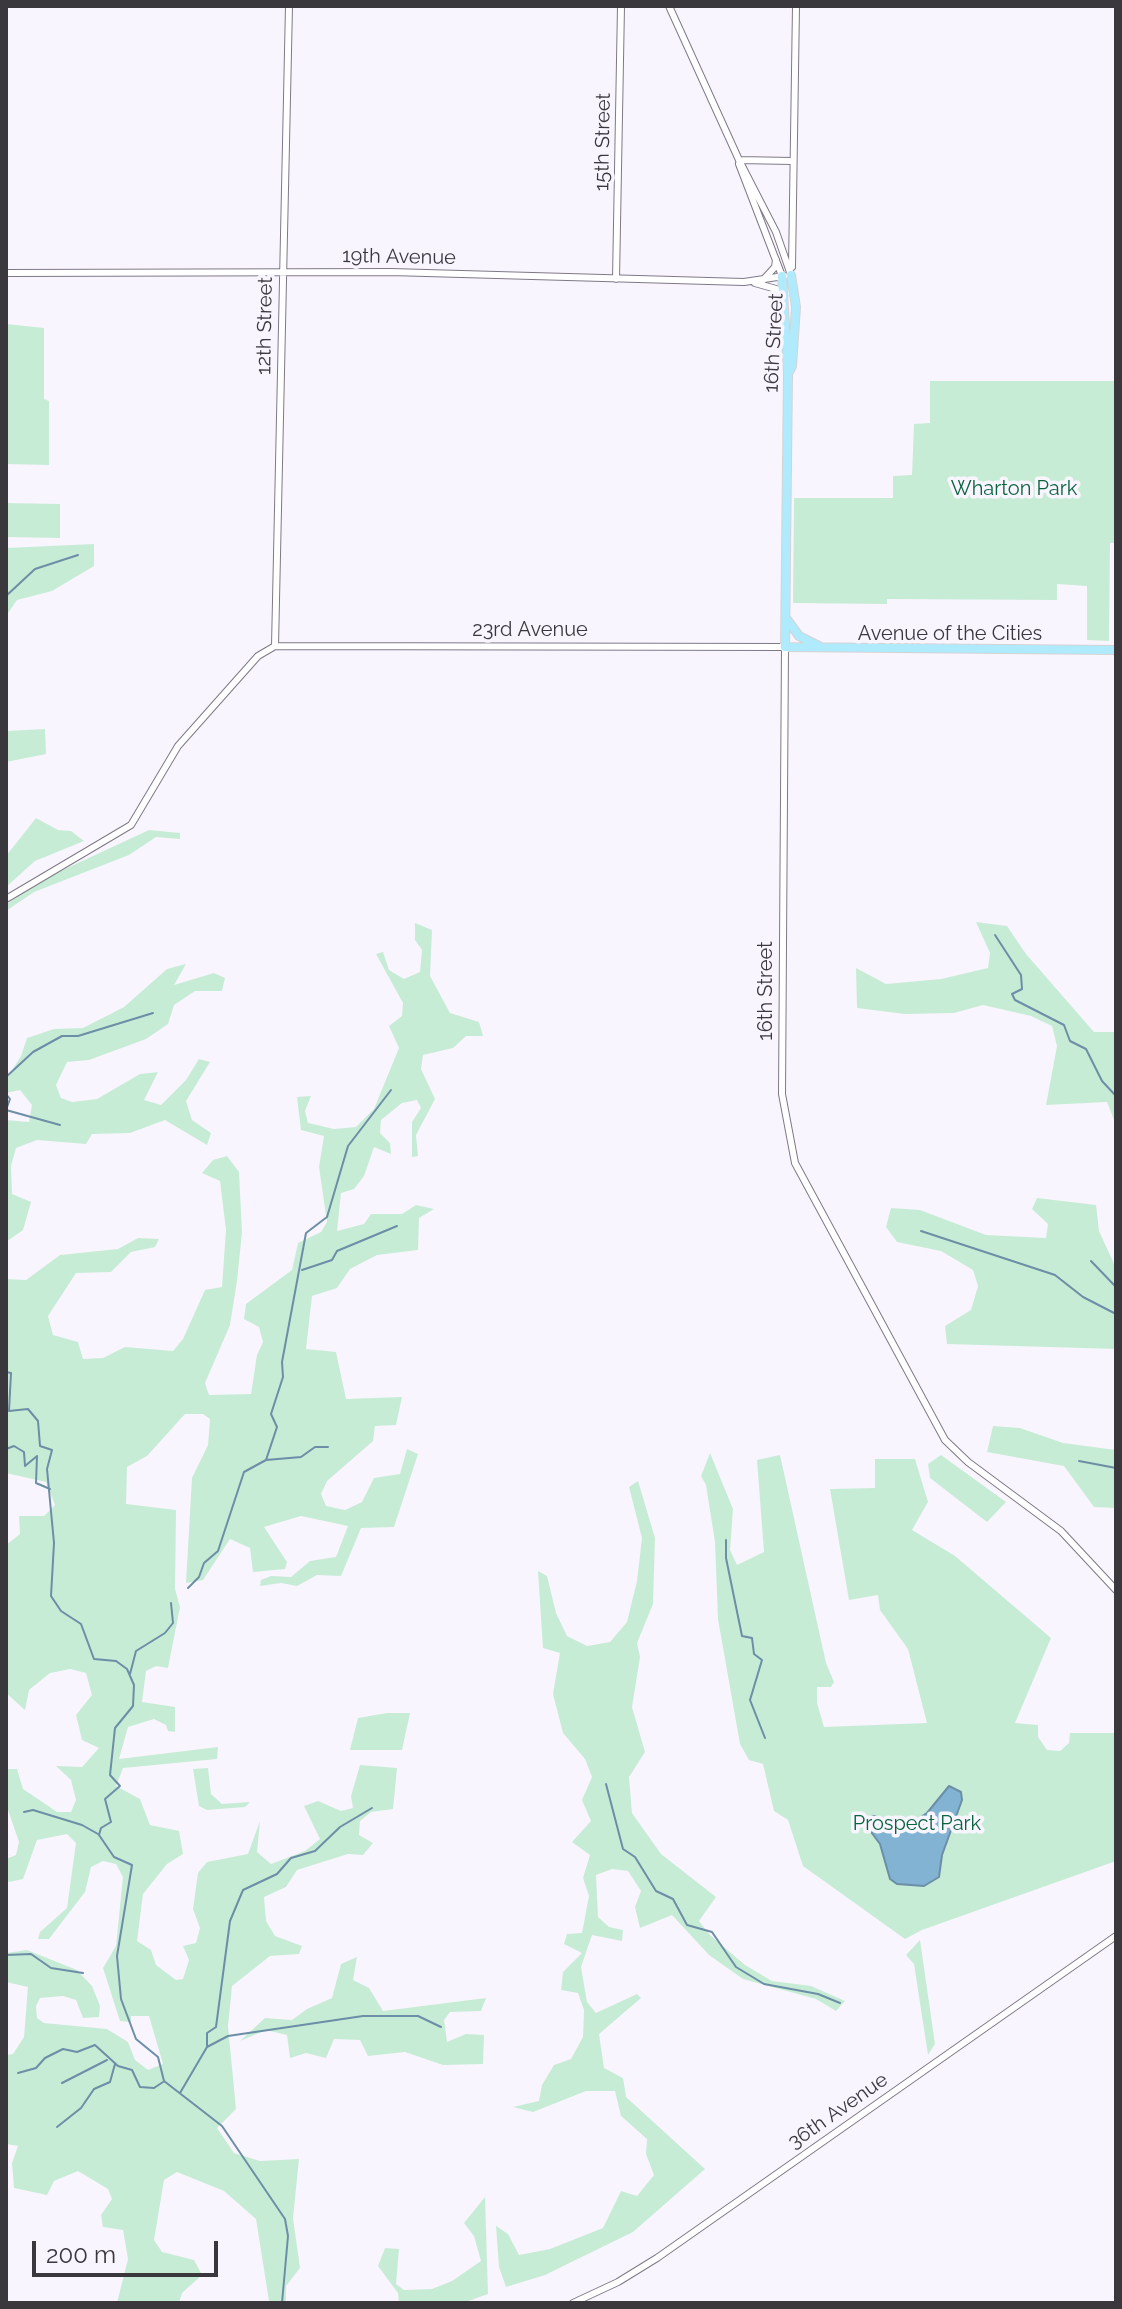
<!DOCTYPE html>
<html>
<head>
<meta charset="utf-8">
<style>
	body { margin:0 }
	#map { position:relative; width:1122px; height:2309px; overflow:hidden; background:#f9f5fe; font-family:Raleway,sans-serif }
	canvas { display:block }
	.frame { position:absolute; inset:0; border:8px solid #3a373d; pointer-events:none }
	.scale { position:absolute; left:32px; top:2241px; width:186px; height:36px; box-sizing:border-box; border:4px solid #3a373d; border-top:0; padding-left:10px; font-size:24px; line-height:28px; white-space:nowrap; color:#3a373d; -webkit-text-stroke:6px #f9f5fe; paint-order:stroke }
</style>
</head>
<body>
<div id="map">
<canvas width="1122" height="2309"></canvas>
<div class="frame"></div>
<div class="scale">200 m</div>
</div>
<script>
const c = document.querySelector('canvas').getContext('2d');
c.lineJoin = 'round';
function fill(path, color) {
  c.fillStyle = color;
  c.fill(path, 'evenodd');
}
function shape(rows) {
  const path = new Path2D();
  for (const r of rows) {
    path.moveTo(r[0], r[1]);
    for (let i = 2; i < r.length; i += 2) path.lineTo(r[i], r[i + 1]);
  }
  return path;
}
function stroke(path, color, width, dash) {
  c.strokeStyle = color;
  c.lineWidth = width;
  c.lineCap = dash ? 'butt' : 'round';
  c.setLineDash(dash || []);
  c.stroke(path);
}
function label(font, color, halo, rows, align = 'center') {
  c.font = font + ' Raleway,sans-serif';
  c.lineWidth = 7;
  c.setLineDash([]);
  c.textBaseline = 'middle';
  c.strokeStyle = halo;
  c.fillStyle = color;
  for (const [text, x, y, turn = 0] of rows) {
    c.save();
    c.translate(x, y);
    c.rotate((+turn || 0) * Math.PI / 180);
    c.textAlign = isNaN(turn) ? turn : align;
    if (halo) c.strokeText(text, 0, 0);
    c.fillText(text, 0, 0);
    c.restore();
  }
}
fill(shape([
	[6,324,44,328,44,399,49,401,49,465,6,464],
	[930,381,1116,381,1116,543,1110,543,1109,641,1087,640,1087,586,1057,584,1057,600,887,599,887,604,793,603,794,498,893,498,893,476,912,475,914,424,930,423],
	[6,503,60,504,60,538,6,537],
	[94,544,94,566,52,591,17,600,6,616,6,548],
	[45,729,46,754,6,762,6,731],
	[36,818,58,830,71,831,84,841,35,861,6,887,6,856],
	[149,830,180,833,180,839,156,837,129,855,34,892,6,911,6,905,37,882],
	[976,922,1007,926,1026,954,1094,1032,1116,1032,1116,1125,1107,1102,1046,1105,1057,1046,1052,1026,1031,1016,983,1005,954,1013,905,1014,857,1008,856,968,886,984,941,979,988,968,990,953],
	[415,923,432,930,430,976,450,1013,479,1022,483,1036,466,1036,453,1048,423,1055,421,1069,435,1099,416,1135,418,1156,412,1157,412,1122,421,1108,417,1100,402,1103,381,1120,380,1133,390,1143,391,1154,374,1147,364,1176,354,1189,341,1193,337,1231,364,1224,371,1214,402,1214,416,1205,434,1209,419,1218,418,1250,377,1255,350,1269,337,1288,312,1296,306,1349,336,1352,346,1399,402,1397,396,1425,375,1426,373,1441,327,1481,321,1494,326,1506,345,1510,362,1502,374,1478,400,1474,407,1449,418,1454,394,1527,361,1528,341,1576,317,1575,297,1586,281,1583,260,1586,261,1580,271,1576,291,1577,310,1561,336,1557,348,1526,301,1516,264,1527,287,1562,285,1569,253,1572,250,1548,230,1539,203,1580,186,1583,192,1478,208,1445,210,1419,203,1414,185,1414,147,1456,127,1467,126,1504,176,1510,175,1589,180,1607,168,1668,156,1666,146,1671,142,1702,175,1707,175,1732,168,1731,166,1725,154,1719,128,1727,119,1759,218,1747,217,1759,123,1768,116,1786,140,1799,150,1825,179,1831,183,1854,167,1864,143,1894,137,1941,151,1950,156,1965,176,1980,183,1979,189,1960,183,1946,196,1943,200,1928,193,1909,198,1873,207,1862,248,1854,260,1821,257,1852,271,1864,305,1851,320,1839,304,1806,318,1801,341,1811,353,1808,351,1796,360,1765,397,1768,393,1809,371,1812,360,1821,359,1835,373,1843,363,1855,348,1854,297,1870,286,1887,264,1897,266,1921,275,1936,302,1946,299,1954,270,1956,232,1986,228,2026,236,2109,217,2128,234,2153,260,2161,299,2159,293,2218,300,2268,286,2286,286,2303,264,2303,269,2301,256,2219,224,2191,177,2172,164,2180,154,2240,162,2252,194,2260,202,2275,182,2293,179,2303,117,2303,128,2259,123,2230,103,2227,101,2215,112,2199,108,2189,78,2171,54,2181,47,2195,14,2188,12,2163,18,2146,6,2144,6,2055,13,2054,24,2037,28,1987,6,1982,6,1953,27,1950,77,1970,92,1986,100,2006,99,2017,83,2018,76,2000,63,1996,40,1998,36,2006,37,2018,44,2023,107,2029,128,2042,135,2060,148,2070,163,2064,149,2016,131,2016,131,2022,120,2021,103,1968,116,1946,123,1877,116,1864,103,1861,91,1867,85,1892,49,1939,38,1939,40,1932,67,1908,76,1843,67,1834,37,1840,23,1879,9,1882,6,1879,6,1859,16,1855,19,1842,6,1804,6,1769,17,1769,23,1789,35,1797,57,1812,71,1812,76,1800,71,1780,56,1766,82,1767,99,1748,82,1740,76,1715,92,1695,86,1673,70,1669,50,1673,29,1690,25,1710,6,1693,6,1545,20,1534,19,1516,44,1516,55,1505,46,1482,6,1473,6,1279,26,1280,60,1255,118,1249,138,1238,159,1239,155,1247,131,1252,111,1272,76,1273,48,1316,53,1335,78,1342,83,1359,103,1358,125,1347,173,1351,183,1339,205,1290,222,1287,226,1230,220,1181,202,1173,213,1160,227,1156,239,1172,242,1232,237,1281,230,1325,205,1383,209,1395,251,1394,257,1355,263,1342,259,1327,244,1319,246,1304,292,1270,298,1243,321,1232,327,1222,319,1167,324,1136,301,1130,297,1097,311,1096,305,1111,308,1123,334,1129,356,1127,374,1109,399,1048,389,1026,402,1016,403,1003,376,954,383,952,389,970,404,979,420,972,422,950,415,940],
	[186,964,174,985,214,973,225,978,222,991,195,991,174,1005,168,1024,146,1039,89,1060,67,1062,56,1085,61,1098,72,1102,97,1099,140,1074,158,1072,144,1100,161,1105,186,1080,199,1059,210,1062,186,1101,192,1120,211,1133,207,1145,165,1120,130,1133,92,1134,86,1144,37,1140,16,1148,11,1166,12,1194,31,1202,23,1230,6,1242,6,1120,29,1122,32,1105,20,1090,6,1093,6,1080,21,1056,27,1038,54,1029,83,1028,124,1007,167,969],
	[1037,1198,1096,1205,1099,1231,1116,1268,1116,1349,947,1344,945,1326,971,1310,978,1286,973,1270,941,1251,897,1242,886,1227,891,1208,920,1210,986,1235,1046,1238,1048,1224,1032,1209],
	[993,1426,1020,1428,1063,1443,1116,1450,1116,1508,1094,1507,1064,1466,987,1452],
	[710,1453,733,1509,730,1550,737,1565,764,1552,757,1460,780,1455,826,1663,834,1682,831,1687,817,1687,817,1703,824,1727,927,1723,908,1649,880,1610,878,1595,849,1600,830,1489,875,1488,875,1459,915,1459,928,1502,912,1530,955,1556,1051,1638,1015,1723,1038,1725,1038,1737,1047,1750,1060,1751,1069,1743,1070,1733,1116,1733,1116,1861,922,1930,905,1939,803,1866,788,1820,774,1811,763,1764,749,1760,740,1744,718,1619,715,1542,706,1485,701,1476],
	[941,1455,1006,1502,987,1522,930,1478,928,1464],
	[638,1481,655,1538,653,1604,637,1643,640,1657,632,1707,645,1752,629,1777,632,1813,661,1854,716,1897,699,1921,710,1935,745,1965,772,1981,811,1986,845,2001,836,2011,816,1999,743,1979,709,1955,672,1915,640,1928,635,1907,641,1891,628,1871,612,1869,596,1875,598,1917,609,1927,623,1930,622,1941,592,1935,581,1967,587,2002,596,2013,637,1994,641,1998,599,2034,604,2068,623,2078,626,2097,705,2169,633,2232,545,2275,506,2287,499,2267,496,2226,508,2234,519,2255,550,2249,603,2228,621,2191,637,2196,654,2175,646,2154,647,2139,621,2116,615,2091,586,2091,533,2112,513,2107,539,2101,542,2085,554,2065,571,2059,583,2037,584,2010,578,1993,561,1990,563,1972,582,1953,564,1944,567,1934,582,1933,589,1896,583,1878,590,1855,572,1842,591,1821,582,1800,592,1777,585,1759,563,1733,553,1694,560,1653,543,1648,538,1571,547,1576,556,1613,567,1636,587,1646,610,1642,627,1622,637,1581,642,1538,629,1487],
	[387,1713,410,1713,402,1750,350,1750,358,1718],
	[208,1768,211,1794,222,1804,250,1802,245,1807,207,1810,199,1806,193,1769],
	[920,1940,935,2044,928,2055,914,1964,906,1955],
	[357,1957,353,1980,369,1988,383,2011,486,1998,481,2011,450,2012,444,2020,447,2042,466,2034,484,2035,483,2064,443,2065,405,2052,368,2056,360,2040,334,2039,326,2058,306,2053,290,2058,287,2035,266,2030,240,2041,265,2018,292,2020,307,2009,332,1998,341,1964],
	[485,2197,488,2294,463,2303,399,2303,398,2293,378,2266,385,2248,399,2249,396,2284,404,2290,432,2289,452,2281,481,2261,474,2236,464,2223]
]), '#c7ecd5');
const water = shape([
	[949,1786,961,1792,962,1800,942,1855,939,1877,924,1886,897,1884,890,1879,880,1844,863,1821,873,1816,910,1824,927,1813,949,1786]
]);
fill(water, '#82b3d3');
stroke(water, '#6c8ea6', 2);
stroke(shape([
	[6,596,35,569,78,555],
	[995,935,1021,975,1022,989,1012,994,1015,1000,1064,1025,1070,1041,1086,1049,1102,1081,1116,1096],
	[6,1077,33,1052,62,1036,78,1036,153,1013],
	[6,1094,10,1099,6,1110],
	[6,1110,60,1125],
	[921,1231,1055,1275,1083,1297,1116,1314],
	[1091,1261,1116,1287],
	[302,1270,332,1260,337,1251,397,1226],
	[6,1372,11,1373,9,1411,28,1409,38,1421,40,1446,52,1450,47,1469,54,1543,51,1596,61,1611,81,1624,94,1659,116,1661,127,1669,134,1685,133,1706,115,1728,110,1775,120,1786,105,1799,111,1822,101,1828,99,1835,114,1857,132,1865,117,1956,121,1999,136,2039,158,2057,164,2081,222,2126,285,2219,288,2236,282,2303],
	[6,1449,14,1446,24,1452,25,1466,37,1456,36,1483,50,1489],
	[266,1460,301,1457,315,1447,328,1447],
	[1079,1461,1116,1468],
	[726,1540,726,1558,742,1636,752,1638,754,1654,762,1660,750,1700,765,1738],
	[188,1588,199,1577,204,1563,218,1551,244,1472,266,1460,277,1427,271,1414,283,1377,282,1362,306,1233,327,1217,348,1146,391,1090],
	[130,1674,136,1651,165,1633,173,1623,171,1603],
	[606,1784,623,1849,635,1857,656,1891,673,1899,687,1925,712,1932,736,1967,764,1984,818,1994,840,2003],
	[24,1812,33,1810,82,1825,98,1834],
	[6,1955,31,1954,51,1968,83,1973],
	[207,2047,207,2033,216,2027,230,1921,243,1890,277,1874,291,1858,315,1851,340,1827,372,1808],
	[18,2073,36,2068,45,2058,63,2049,77,2052,95,2045,118,2066,132,2070,140,2087,154,2088,163,2082],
	[62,2083,107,2060],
	[180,2093,207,2047,228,2036,363,2016,418,2016,441,2027],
	[57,2127,81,2108,94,2089,110,2082,115,2064]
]), '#6c8ea6', 2);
const minor = shape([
	[669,6,739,160,776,232,791,275],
	[739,160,792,161],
	[739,164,782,276],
	[792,267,796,6],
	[6,273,391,272,744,282,784,276],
	[616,279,621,6],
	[763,280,775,267,776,260],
	[755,283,776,289,784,296],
	[275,646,785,647,782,1094,795,1163,945,1440,968,1462,1061,1531,1116,1590],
	[275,646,289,6],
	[6,899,131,825,178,746,258,656,275,646],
	[573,2303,618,2282,657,2258,1116,1936]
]);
const major = shape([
	[791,275,796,307,792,366,788,374,785,647,1116,650],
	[782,276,788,374],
	[786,618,799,636,821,647]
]);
stroke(minor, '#7f7987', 8);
stroke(major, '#d4d3d4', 10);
stroke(minor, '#fff', 6);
stroke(major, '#b0ebfd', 8);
label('20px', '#3a373d', '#f9f5fe', [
	["15th Street",603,142,-89],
	["19th Avenue",399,257,1],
	["12th Street",265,326,-89],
	["16th Street",774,343,-87],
	["23rd Avenue",530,630],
	["Avenue of the Cities",950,634],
	["16th Street",766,991,-90],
	["36th Avenue",838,2111,-35]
]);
label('20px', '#0a643e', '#f9f5fe', [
	["Wharton Park",1014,489],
	["Prospect Park",917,1824]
]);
</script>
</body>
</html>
